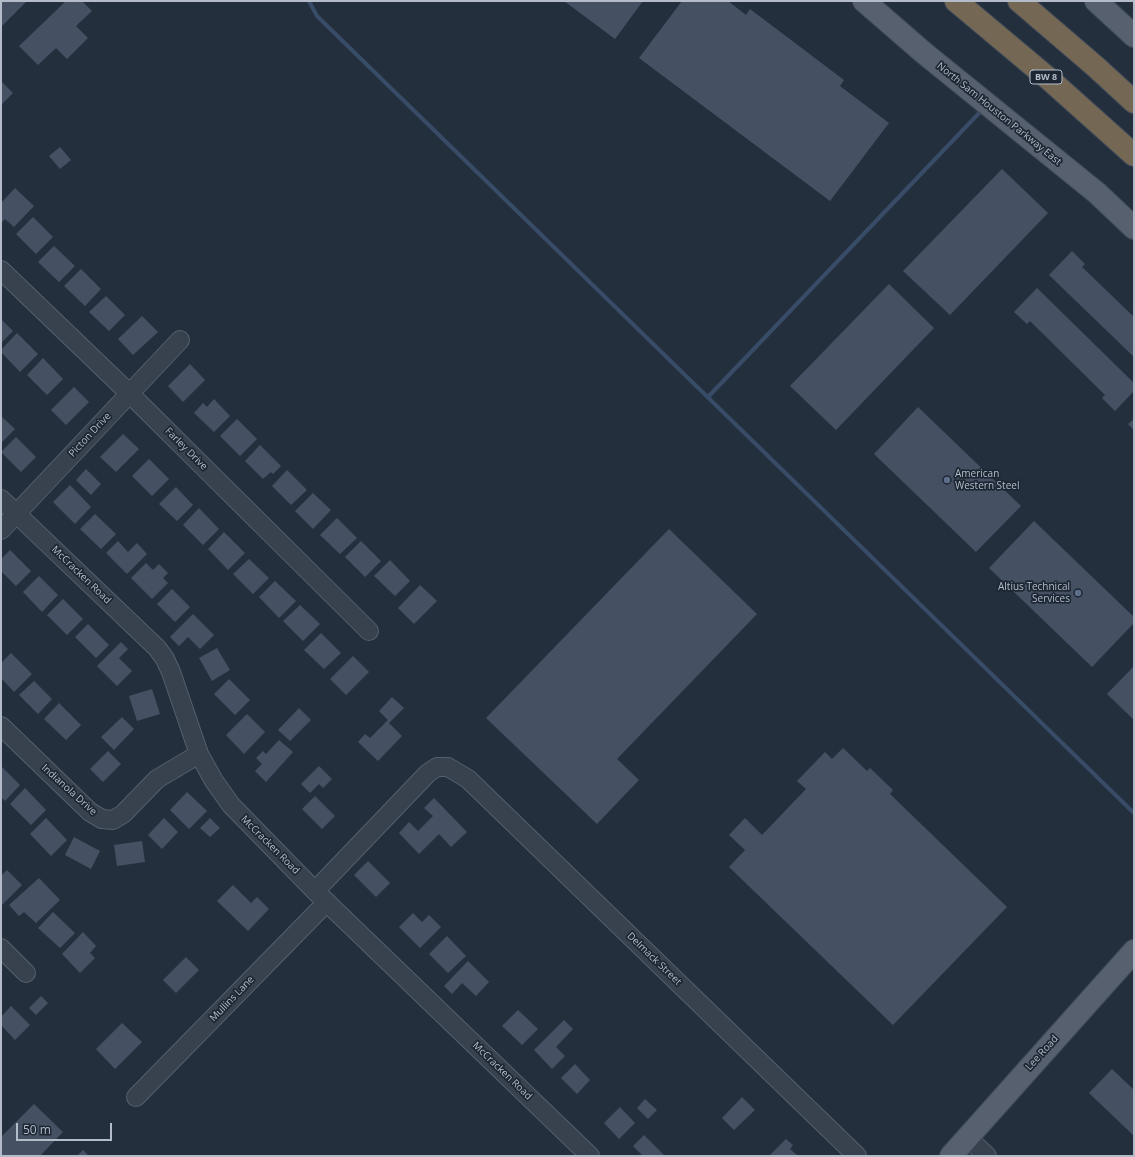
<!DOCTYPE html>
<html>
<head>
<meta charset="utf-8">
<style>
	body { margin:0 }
	#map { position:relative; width:1135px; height:1157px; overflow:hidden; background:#242f3e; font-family:"Open Sans",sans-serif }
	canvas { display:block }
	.frame { position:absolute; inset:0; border:2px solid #b4bcc9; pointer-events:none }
	.scale { position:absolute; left:16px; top:1123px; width:96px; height:18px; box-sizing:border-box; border:2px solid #b4bcc9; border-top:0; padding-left:5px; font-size:12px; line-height:14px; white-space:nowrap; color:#b4bcc9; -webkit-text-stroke:3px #1d2633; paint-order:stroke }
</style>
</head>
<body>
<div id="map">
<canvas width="1135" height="1157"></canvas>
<div class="frame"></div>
<div class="scale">50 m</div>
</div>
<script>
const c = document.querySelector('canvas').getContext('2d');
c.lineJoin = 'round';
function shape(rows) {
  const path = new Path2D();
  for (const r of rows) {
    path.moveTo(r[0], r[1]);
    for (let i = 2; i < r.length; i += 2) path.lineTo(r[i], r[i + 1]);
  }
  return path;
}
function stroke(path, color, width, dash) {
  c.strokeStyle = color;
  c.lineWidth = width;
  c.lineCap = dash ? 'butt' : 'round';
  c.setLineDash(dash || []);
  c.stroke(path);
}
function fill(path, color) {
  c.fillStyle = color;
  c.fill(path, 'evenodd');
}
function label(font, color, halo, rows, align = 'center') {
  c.font = font + ' "Open Sans",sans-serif';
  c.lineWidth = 3.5;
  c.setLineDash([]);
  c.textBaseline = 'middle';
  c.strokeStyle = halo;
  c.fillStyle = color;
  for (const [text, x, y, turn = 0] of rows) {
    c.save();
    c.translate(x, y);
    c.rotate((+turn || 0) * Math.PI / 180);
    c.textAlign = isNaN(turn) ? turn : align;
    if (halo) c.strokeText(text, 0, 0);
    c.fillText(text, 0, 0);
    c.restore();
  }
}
stroke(shape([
	[309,1,317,16,1134,813],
	[708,397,982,110]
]), '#394c67', 4);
fill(shape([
	[1,1,27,1,1,27],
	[66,1,82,1,92,11,76,26,88,38,67,59,56,48,38,65,19,46],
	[564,1,643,1,615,39],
	[682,1,728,1,746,15,750,9,844,80,840,86,889,123,830,201,639,58],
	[1,81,13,93,1,105],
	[60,147,71,160,60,169,49,156],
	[1002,169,1048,213,950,315,903,271],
	[15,188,34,206,14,227,5,219,1,223,1,203],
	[33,217,53,237,36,254,16,234],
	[54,246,75,266,59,282,38,262],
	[1072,251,1085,264,1082,267,1134,317,1134,357,1049,275],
	[81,269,101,289,85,306,64,286],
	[889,284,934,328,836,430,790,386],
	[1037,288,1134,383,1134,391,1115,411,1102,398,1105,395,1030,321,1027,324,1014,312],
	[106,296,125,315,109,331,89,312],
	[142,316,158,332,133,355,118,339],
	[1,319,13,331,1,343],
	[17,333,38,354,20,372,1,352,1,350],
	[43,358,63,379,47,395,27,375],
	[190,364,205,380,183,402,168,386],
	[74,387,89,402,66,425,51,410],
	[214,399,230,416,214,432,194,413,203,403,207,407],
	[918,407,1021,506,976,552,874,454],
	[1,416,15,429,1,443],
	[237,419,257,439,240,456,220,436],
	[1134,419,1134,430,1128,424],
	[123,434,139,449,116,472,100,457],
	[16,437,36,457,21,472,1,452],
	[260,445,281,466,273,474,271,472,263,479,245,461],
	[149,459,169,479,152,496,132,476],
	[86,469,101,484,91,495,76,480],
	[287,470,307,490,291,505,272,486],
	[70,485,91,507,75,524,53,502],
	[176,487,193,505,177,521,159,504],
	[313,493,331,510,313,529,295,511],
	[199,508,219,529,203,545,183,525],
	[95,514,116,534,101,549,80,529],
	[337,518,357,538,340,554,320,535],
	[1034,521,1134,617,1134,623,1092,667,989,568],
	[669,529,757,614,617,759,639,780,597,824,486,718],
	[224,532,245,553,228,570,208,549],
	[118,541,128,552,137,543,147,554,127,574,106,553],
	[361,541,381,561,365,577,345,557],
	[10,550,31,571,16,586,1,571,1,559],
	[249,559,269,578,253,594,233,574],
	[390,560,410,581,395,596,374,576],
	[146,563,153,570,159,564,168,573,163,578,168,583,152,599,131,578],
	[39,576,58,595,42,612,23,592],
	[275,581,296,601,279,618,259,597],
	[420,585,437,601,414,624,398,608],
	[172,589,190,607,175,622,157,604],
	[63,599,83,619,67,635,47,615],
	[300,605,320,624,303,641,283,621],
	[193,614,214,635,200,649,188,637,179,646,170,637],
	[88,624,109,645,96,658,75,637],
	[321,633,341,653,324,669,304,650],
	[121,642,128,649,119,658,132,671,117,686,97,666],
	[217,648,230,670,212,681,199,658],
	[11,653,32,674,14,692,1,678,1,663],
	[353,656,369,672,346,695,330,679],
	[1134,666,1134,720,1107,694],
	[229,679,250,700,235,715,214,694],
	[34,681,52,699,38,714,19,695],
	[152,689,160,714,137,721,129,696],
	[392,697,404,708,389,723,402,736,378,761,358,742,365,734,370,738,388,720,379,711],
	[59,703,81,725,66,740,44,719],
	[299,708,311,720,290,741,278,730],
	[247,714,265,732,244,754,226,735],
	[122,717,134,729,114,750,101,737],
	[279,740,293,752,266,782,255,771,262,764,256,758,263,751,266,754],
	[843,748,867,771,870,768,893,790,890,794,1007,907,893,1025,729,867,745,850,729,835,745,818,762,835,806,789,797,781,825,752,832,759],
	[108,751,121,764,103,782,90,769],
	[1,766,20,785,5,801,1,797],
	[319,766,332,779,323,788,319,784,310,793,301,784],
	[25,788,46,810,31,825,10,804],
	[187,792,207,811,189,829,170,810],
	[315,796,335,816,322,829,302,809],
	[434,798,467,832,451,847,439,834,419,854,399,833,409,822,418,831,433,816,424,808],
	[46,818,67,840,51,856,30,834],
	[164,818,178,832,162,849,148,835],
	[210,818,220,828,210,837,200,828],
	[74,837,100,851,91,869,65,855],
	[142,841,145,862,117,866,114,845],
	[368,861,390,883,376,897,354,875],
	[7,870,22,885,1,906,1,874,2,875],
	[39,878,60,900,36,923,24,912,19,916,9,905],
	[233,885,251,903,257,897,269,909,248,931,217,901],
	[53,912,75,933,60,948,38,928],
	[413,913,422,922,429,915,441,927,420,948,399,927],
	[83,932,96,946,90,953,95,958,80,973,62,954],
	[447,936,466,956,448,973,429,954],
	[186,957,199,970,176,993,163,980],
	[468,961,489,982,476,996,462,983,452,994,444,986],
	[41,996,48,1003,36,1015,29,1008],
	[11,1006,30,1025,15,1040,1,1025,1,1017],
	[518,1010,538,1029,522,1045,502,1026],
	[564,1020,573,1029,556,1047,565,1056,552,1069,534,1050],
	[122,1023,142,1042,115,1069,96,1049],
	[575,1064,590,1080,577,1094,561,1078],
	[1112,1069,1134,1090,1134,1136,1089,1093],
	[742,1097,755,1110,734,1130,722,1118],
	[645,1099,657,1110,648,1119,637,1108],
	[34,1104,63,1132,40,1156,1,1156,1,1137],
	[620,1107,635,1123,619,1139,604,1123],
	[644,1135,665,1156,643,1156,633,1146],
	[786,1139,793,1145,790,1149,798,1156,769,1156],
	[83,1150,89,1156,77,1156]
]), '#455162');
const minor = shape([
	[1,270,129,393,369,631],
	[1,499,157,648,165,659,171,672,199,754,214,781,231,805,315,891,590,1156],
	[1,530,180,340],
	[1,726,90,812,102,819,113,820,123,814,157,779,199,754],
	[315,891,428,773,437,767,448,767,468,779,857,1156],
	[1,948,26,973],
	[136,1097,327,902],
	[968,1138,987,1156]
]);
const major = shape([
	[864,1,924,53,1097,193,1134,228],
	[1096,1,1134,36],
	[951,1156,1134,951]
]);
const highway = shape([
	[956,1,1049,79,1134,155],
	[1019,1,1096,67,1134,102]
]);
stroke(minor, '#565f6c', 20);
stroke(major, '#414a57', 24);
stroke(highway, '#434c59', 24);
stroke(minor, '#38414e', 18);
stroke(major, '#56606e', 22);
stroke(highway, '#746855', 22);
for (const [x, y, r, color] of [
	[947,480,4,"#5c6f8a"],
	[1078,593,4,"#5c6f8a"]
]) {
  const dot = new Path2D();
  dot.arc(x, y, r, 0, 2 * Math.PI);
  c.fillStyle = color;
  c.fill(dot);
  stroke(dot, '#1d2633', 1.5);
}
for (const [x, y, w] of [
	[1046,77,32]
]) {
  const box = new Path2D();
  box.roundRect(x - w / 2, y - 7, w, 14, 3);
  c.fillStyle = '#1d2633';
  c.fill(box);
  stroke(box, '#b4bcc9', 1);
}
label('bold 9px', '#b4bcc9', null, [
	["BW 8",1046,77]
]);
label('10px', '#b4bcc9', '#1d2633', [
	["North Sam Houston Parkway East",999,114,39],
	["Picton Drive",90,435,-47],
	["Farley Drive",186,449,45],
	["McCracken Road",81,575,44],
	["Indianola Drive",69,790,42],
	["McCracken Road",270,845,45],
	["Delmack Street",654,959,44],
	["Mullins Lane",232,999,-46],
	["Lee Road",1042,1053,-48],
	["McCracken Road",502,1071,44]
]);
label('10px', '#b4bcc9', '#1d2633', [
	["American",955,474],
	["Western Steel",955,486],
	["Altius Technical",1070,587,"right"],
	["Services",1070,599,"right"]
], 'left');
</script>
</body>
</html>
